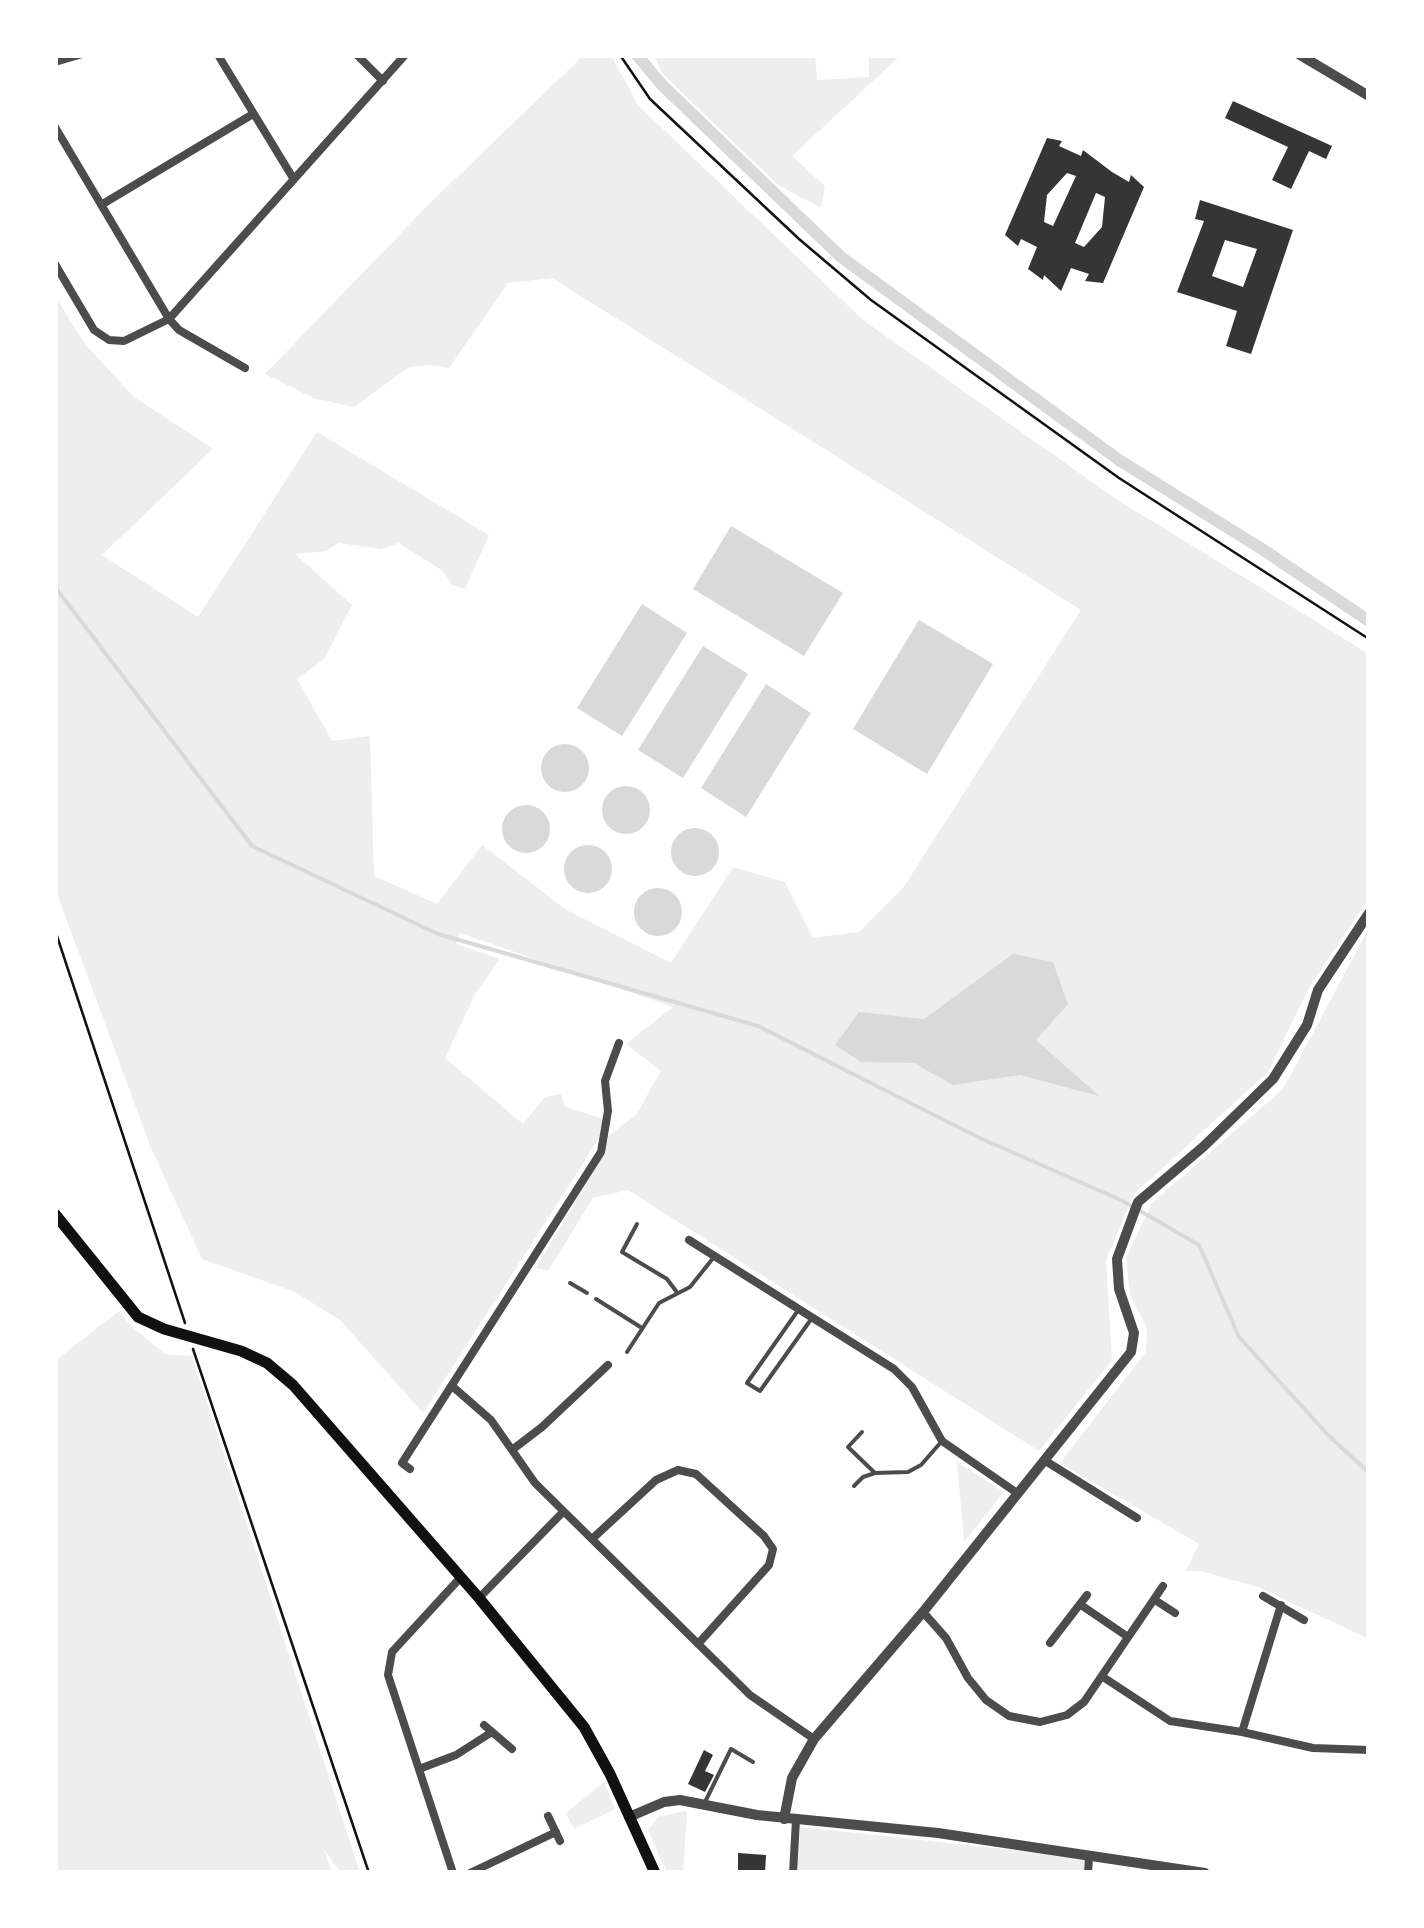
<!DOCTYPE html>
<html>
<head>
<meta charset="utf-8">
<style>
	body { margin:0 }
	#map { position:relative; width:1424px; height:1928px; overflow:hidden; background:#fff; font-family:Montserrat,sans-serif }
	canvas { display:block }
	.frame { position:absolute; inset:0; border:58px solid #fff; pointer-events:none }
</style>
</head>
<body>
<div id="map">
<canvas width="1424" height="1928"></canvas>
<div class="frame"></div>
</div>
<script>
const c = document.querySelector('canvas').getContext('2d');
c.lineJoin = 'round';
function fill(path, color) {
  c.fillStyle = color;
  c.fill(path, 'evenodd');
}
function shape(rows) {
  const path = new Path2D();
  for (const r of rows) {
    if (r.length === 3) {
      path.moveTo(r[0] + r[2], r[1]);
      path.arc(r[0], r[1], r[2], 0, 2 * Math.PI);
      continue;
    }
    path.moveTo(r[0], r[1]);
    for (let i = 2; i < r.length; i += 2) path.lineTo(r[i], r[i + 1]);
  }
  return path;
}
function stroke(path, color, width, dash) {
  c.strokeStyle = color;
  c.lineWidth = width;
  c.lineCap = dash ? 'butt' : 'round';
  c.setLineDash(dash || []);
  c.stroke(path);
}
fill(shape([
	[584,55,611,55,638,105,863,320,1116,499,1369,654,1369,898,1310,986,1268,1072,1134,1194,1106,1260,1112,1360,1039,1451,628,1190,593,1198,548,1271,536,1268,604,1153,609,1135,636,1115,661,1071,626,1044,673,1007,460,933,456,944,500,959,475,994,445,1058,523,1124,545,1097,561,1094,565,1107,604,1119,598,1140,423,1413,341,1321,295,1292,202,1259,151,1148,55,888,55,296,85,344,134,397,213,449,102,555,198,617,317,432,489,535,465,589,452,585,443,571,399,543,381,549,339,543,326,551,295,554,352,605,324,659,297,679,332,741,370,736,374,876,437,904,482,845,565,909,671,963,733,867,785,882,813,938,859,932,903,888,1081,610,552,278,508,283,449,368,429,365,409,367,354,407,313,398,265,374,431,202],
	[654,55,815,55,817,80,869,77,869,58,901,55,792,156,825,186,821,208,778,185,662,73],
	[1369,928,1369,1639,1258,1587,1201,1571,1186,1571,1199,1544,1060,1463,1146,1352,1147,1328,1130,1295,1126,1258,1152,1203,1283,1089],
	[119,1311,131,1326,165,1354,192,1356,360,1873,340,1873,324,1849,332,1873,55,1873,55,1361],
	[957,1462,1004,1492,964,1542],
	[604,1782,615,1809,574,1829,566,1813],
	[685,1811,687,1813,683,1873,667,1873,648,1830,658,1817],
	[800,1827,1088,1858,1086,1873,797,1873]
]), '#eee');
fill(shape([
	[731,526,843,593,804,656,693,589],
	[642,604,687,633,622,736,577,708],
	[919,620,993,664,927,774,853,729],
	[703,646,748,674,683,778,638,750],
	[766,684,811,713,746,817,701,788],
	[565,768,24],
	[626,810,24],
	[526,829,24],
	[695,852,24],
	[588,869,24],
	[658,912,24],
	[1013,954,1053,962,1068,1004,1036,1040,1099,1096,1020,1075,953,1085,914,1063,861,1062,835,1045,859,1012,924,1019]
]), '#d9d9d9');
stroke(shape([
	[55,587,252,846,438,934,758,1026,980,1138,1123,1201,1199,1245,1239,1337,1328,1435,1369,1473],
	[84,1873,90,1873]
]), '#d9d9d9', 4);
stroke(shape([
	[637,55,662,85,841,257,1119,460,1262,549,1369,621]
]), '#d9d9d9', 12);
fill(shape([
	[1233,101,1332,146,1326,159,1309,151,1291,189,1272,180,1288,147,1225,118],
	[1047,138,1062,141,1059,146,1081,156,1083,150,1112,172,1129,182,1131,175,1144,187,1103,283,1085,281,1089,274,1071,268,1061,291,1044,275,1043,280,1028,269,1037,247,1021,239,1018,246,1005,235],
	[1067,173,1076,176,1053,226,1044,222,1047,195],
	[1096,193,1105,197,1102,227,1084,247,1075,243],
	[1200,200,1293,230,1251,354,1226,346,1237,311,1177,292,1204,221,1195,219],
	[1225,240,1257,249,1243,287,1212,276],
	[704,1750,713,1755,705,1771,714,1775,705,1792,688,1784],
	[738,1853,766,1855,765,1873,738,1872]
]), '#353535');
stroke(shape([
	[620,55,650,99,799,239,871,300,1119,478,1369,639],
	[55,930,185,1323],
	[193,1349,369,1873]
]), '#111', 2.5);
stroke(shape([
	[637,1224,622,1252,667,1279,676,1291],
	[570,1283,587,1293],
	[596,1299,642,1328],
	[799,1309,747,1383,760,1391,812,1318],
	[627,1352,659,1303,690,1287,714,1257],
	[862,1432,848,1447,875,1473],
	[854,1486,863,1477,875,1473,908,1472,921,1465,942,1441],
	[706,1800,731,1749,753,1762]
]), '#4c4c4c', 4);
stroke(shape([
	[218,55,293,178],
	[357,55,383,81],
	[55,62,79,55],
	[55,127,169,319,179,330,245,368],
	[101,205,253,114],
	[55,264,94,330,109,340,124,341,169,319,405,55],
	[689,1240,894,1369,912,1387,942,1441,1017,1493],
	[452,1386,491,1420,535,1483,750,1695,814,1739],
	[512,1450,542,1427,608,1365],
	[1044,1460,1137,1518],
	[410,1469,402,1463,601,1152,608,1111,605,1081,619,1043],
	[592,1539,656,1480,678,1470,696,1474,764,1536,773,1549,769,1565,698,1644],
	[1263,1596,1304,1620],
	[479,1598,563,1512],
	[1155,1600,1175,1613],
	[1081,1605,1128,1637],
	[923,1612,946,1638,968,1678,986,1700,1009,1716,1040,1722,1067,1715,1084,1702,1163,1586],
	[1050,1643,1087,1595],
	[1103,1677,1170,1721,1242,1732,1313,1748,1369,1750],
	[484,1725,512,1749],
	[1242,1732,1281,1605],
	[419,1769,456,1755,492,1732],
	[548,1816,560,1841],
	[453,1873,388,1675,392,1652,461,1577],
	[470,1873,556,1832],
	[793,1873,796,1820],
	[1088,1873,1089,1858]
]), '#4c4c4c', 8);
stroke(shape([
	[1300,55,1369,96],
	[629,1817,664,1802,680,1800,757,1815,938,1833,1205,1873],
	[784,1819,792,1778,814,1739,923,1612,1131,1352,1134,1333,1119,1289,1117,1259,1138,1202,1203,1147,1273,1079,1307,1025,1318,990,1369,913]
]), '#4c4c4c', 10);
stroke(shape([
	[55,1214,138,1317,164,1329,241,1351,267,1363,293,1385,479,1598,584,1727,610,1774,655,1873]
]), '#111', 11);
</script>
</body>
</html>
